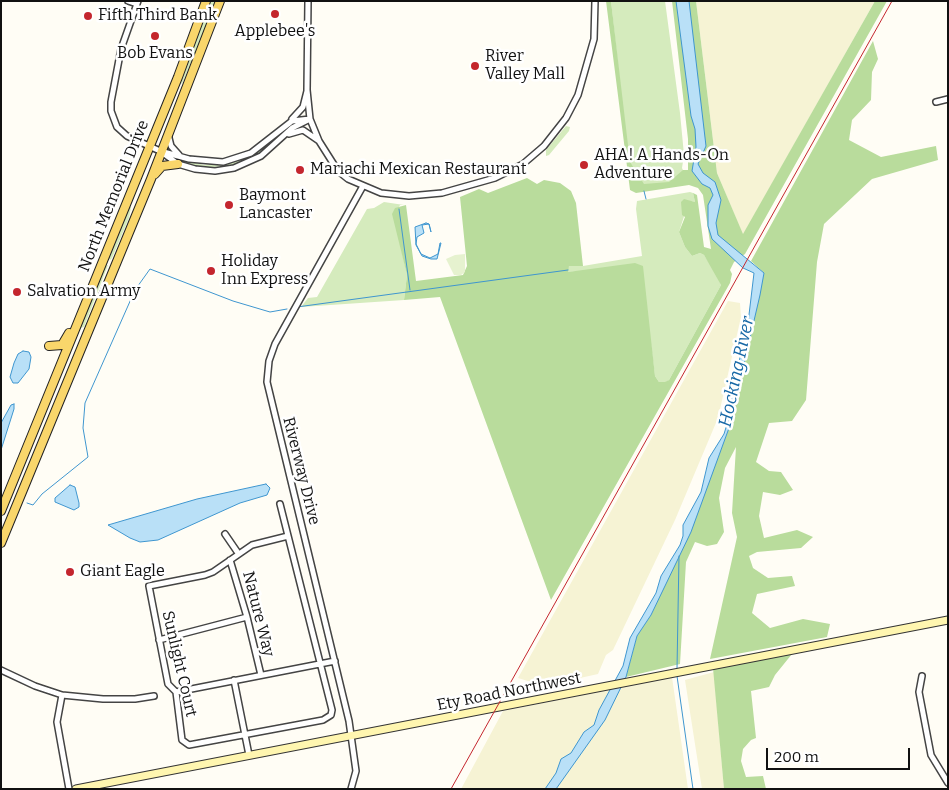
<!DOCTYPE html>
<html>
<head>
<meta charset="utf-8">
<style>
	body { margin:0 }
	#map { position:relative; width:949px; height:790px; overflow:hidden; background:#fffdf5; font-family:Bitter,serif }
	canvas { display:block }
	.frame { position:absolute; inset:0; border:2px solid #111; pointer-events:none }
	.scale { position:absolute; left:766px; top:748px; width:144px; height:22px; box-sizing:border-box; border:2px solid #111; border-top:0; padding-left:6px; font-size:15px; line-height:18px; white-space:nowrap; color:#111; -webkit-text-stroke:4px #fff; paint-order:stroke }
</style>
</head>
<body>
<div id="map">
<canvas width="949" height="790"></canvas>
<div class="frame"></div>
<div class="scale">200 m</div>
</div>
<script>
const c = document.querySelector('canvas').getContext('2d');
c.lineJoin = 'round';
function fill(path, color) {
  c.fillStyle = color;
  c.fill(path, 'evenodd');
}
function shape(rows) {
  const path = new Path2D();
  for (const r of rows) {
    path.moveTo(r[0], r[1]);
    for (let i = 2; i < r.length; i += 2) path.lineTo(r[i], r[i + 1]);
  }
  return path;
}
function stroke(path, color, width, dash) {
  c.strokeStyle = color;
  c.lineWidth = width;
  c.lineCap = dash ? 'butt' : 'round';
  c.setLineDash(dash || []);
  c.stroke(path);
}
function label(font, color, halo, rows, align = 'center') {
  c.font = font + ' Bitter,serif';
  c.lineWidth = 5;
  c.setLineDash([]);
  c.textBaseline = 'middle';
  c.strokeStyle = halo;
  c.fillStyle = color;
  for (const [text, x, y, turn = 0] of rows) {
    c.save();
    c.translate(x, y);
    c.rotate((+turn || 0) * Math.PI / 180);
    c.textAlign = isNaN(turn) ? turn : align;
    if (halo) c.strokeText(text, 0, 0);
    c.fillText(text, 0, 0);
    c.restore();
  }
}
fill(shape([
	[696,1,875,1,743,235,717,173],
	[728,301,740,303,741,317,718,418,675,520,613,650,606,655,598,674,544,686,518,678],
	[714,672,724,789,702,789,685,680],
	[672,677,688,789,461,789,503,711]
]), '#f6f3d4');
fill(shape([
	[210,1,216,1,182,84,181,83],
	[611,1,665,1,680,113,684,155,682,168,688,181,640,191,630,174],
	[294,122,295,125,262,152,235,165,203,168,179,161,180,159,204,165,235,162,260,150],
	[566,126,570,127,569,131,549,155,546,156,546,150],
	[690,192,693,193,695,202,689,201,679,232,685,247,692,256,700,253,704,255,717,275,721,285,669,380,665,383,659,382,655,376,649,329,583,271,568,272,568,268,569,266,583,266,642,256,636,209,637,201],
	[384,202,404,205,400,205,394,217,407,275,404,300,301,307,308,298,317,297,367,209,374,208],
	[129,206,131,207,129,218,112,258,110,260,108,257],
	[108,265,84,327,80,328,104,266]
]), '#d5ebbd');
fill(shape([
	[606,1,611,1,630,162,644,184,669,182,683,170,688,170,688,139,672,1,696,1,717,173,743,234,875,1,887,1,745,254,734,262,730,270,732,274,730,283,551,600,440,297,404,300,407,275,392,214,395,208,406,205,416,281,463,275,467,266,460,197,479,189,488,193,527,178,537,184,544,180,560,183,571,191,576,203,583,266,569,266,568,272,635,263,643,266,655,376,659,382,665,382,669,380,721,285,704,255,700,253,692,256,685,247,679,232,685,217,682,215,681,202,684,199,695,202,693,193,697,195,704,247,711,249,703,195,698,188,689,185,636,193,630,190],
	[873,41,878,59,872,72,871,100,852,120,849,140,881,157,936,146,938,160,872,179,824,224,817,262,806,400,792,421,769,423,756,462,769,471,781,472,793,490,780,495,763,492,759,516,764,538,797,530,813,537,801,548,757,552,749,556,753,568,768,578,792,576,795,586,757,594,752,613,770,628,803,619,830,624,827,637,710,659,737,537,732,513,736,447,725,468,719,498,724,532,717,544,707,546,695,542,686,562,680,664,626,677,637,636,651,615,729,428,764,273,751,261],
	[792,654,775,675,769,687,751,691,756,738,751,740,743,749,741,761,746,777,763,776,766,789,724,789,713,668]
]), '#b9dc9c');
fill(shape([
	[465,254,465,272,461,275,454,275,446,259,455,255]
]), '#e6f2cf');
const water = shape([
	[676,1,689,1,706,146,698,164,703,173,715,182,721,200,716,223,718,235,764,273,760,295,729,428,691,532,651,615,637,636,626,677,605,720,556,789,545,789,556,773,561,759,571,753,584,732,594,725,599,710,623,666,630,638,656,593,661,576,680,545,683,536,683,525,701,492,709,458,724,434,728,421,731,396,748,323,754,273,743,268,712,239,708,226,708,205,713,195,710,188,702,184,692,171,696,147,695,129,691,116,676,1],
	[426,223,429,224,431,232,429,224,422,225,424,233,417,237,416,244,421,254,430,258,438,254,440,243,441,243,437,259,431,259,422,256,416,245,415,227,426,223],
	[23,351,29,352,31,357,29,369,18,383,13,383,10,377,14,363,18,354,23,351],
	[14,404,14,409,1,450,1,423,11,405,14,404],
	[266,484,270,488,267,495,240,503,158,540,140,542,130,538,108,525,197,499,266,484],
	[70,485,75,487,79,503,79,507,74,510,55,502,55,498,70,485]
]);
fill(water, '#b9e0f7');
stroke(water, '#3f96cf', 1);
stroke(shape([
	[644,191,646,199],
	[399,209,410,290],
	[297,307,568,270],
	[27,503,33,505,42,494,88,457,83,428,85,403,135,290,150,269,233,301,270,312,287,309],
	[677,669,679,556],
	[677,676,693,789]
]), '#3f96cf', 1);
const street = shape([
	[128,1,137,4],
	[138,1,121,49,111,102,111,111,117,127,127,136,160,151,189,159,223,162,251,153,292,121,310,119],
	[308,1,307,90,310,119,319,141,338,171,348,179,381,193,409,196,442,193,495,178,523,164,544,146,566,118,578,95,594,39,595,1],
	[936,102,948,99],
	[292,119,303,107,307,91],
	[289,134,303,130,319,141],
	[169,138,171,146,179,155],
	[160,151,178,164,195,169,215,171,234,168,261,156,292,128,310,119],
	[225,534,238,553],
	[230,560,247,617,261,675],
	[159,640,247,617],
	[1,670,35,686,62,695,103,699,135,699,154,696],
	[922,676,919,692,931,755,948,783],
	[234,680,249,755],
	[176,692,182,740,189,745,323,720,331,715,332,710,280,504],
	[176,692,168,684,149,586,205,575,213,572,252,545,288,536],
	[176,692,335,661],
	[62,695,57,722,69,789],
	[351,789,356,771,349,721,267,382,269,361,275,344,363,186]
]);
const secondary = shape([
	[76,789,948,620]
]);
const primary = shape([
	[155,174,162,166,178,164],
	[49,346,62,345,69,333],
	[1,511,178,77,206,1],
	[1,543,151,179,220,1]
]);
stroke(street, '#444', 8);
stroke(secondary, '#333', 9);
stroke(primary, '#222', 10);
stroke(street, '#fff', 5);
stroke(secondary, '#fff6b0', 7);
stroke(primary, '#f9d66b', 8);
stroke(shape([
	[451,789,892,1]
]), '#c4262e', 1);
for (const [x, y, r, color] of [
	[275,14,5,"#c4262e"],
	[88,16,5,"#c4262e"],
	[155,36,5,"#c4262e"],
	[475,66,5,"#c4262e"],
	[584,165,5,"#c4262e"],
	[300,170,5,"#c4262e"],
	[229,205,5,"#c4262e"],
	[211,271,5,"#c4262e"],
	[17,292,5,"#c4262e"],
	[70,572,5,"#c4262e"]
]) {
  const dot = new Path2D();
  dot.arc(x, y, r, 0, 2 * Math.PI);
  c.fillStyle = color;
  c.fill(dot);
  stroke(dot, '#fff', 2);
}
label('16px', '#111', '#fff', [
	["Fifth Third Bank",98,16],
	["Applebee's",275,32,"center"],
	["Bob Evans",155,54,"center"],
	["River",485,57],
	["Valley Mall",485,75],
	["AHA! A Hands-On",594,156],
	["Adventure",594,174],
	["Mariachi Mexican Restaurant",310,170],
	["Baymont",239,196],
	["Lancaster",239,214],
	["Holiday",221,262],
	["Inn Express",221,280],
	["Salvation Army",27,292],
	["Giant Eagle",80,572]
], 'left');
label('16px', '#111', '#fff', [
	["North Memorial Drive",114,196,-68],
	["Riverway Drive",301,471,76],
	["Nature Way",258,614,76],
	["Sunlight Court",179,664,77],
	["Ety Road Northwest",509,692,-11]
]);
label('italic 18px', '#1768a6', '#fff', [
	["Hocking River",737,372,-78]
]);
</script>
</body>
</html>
